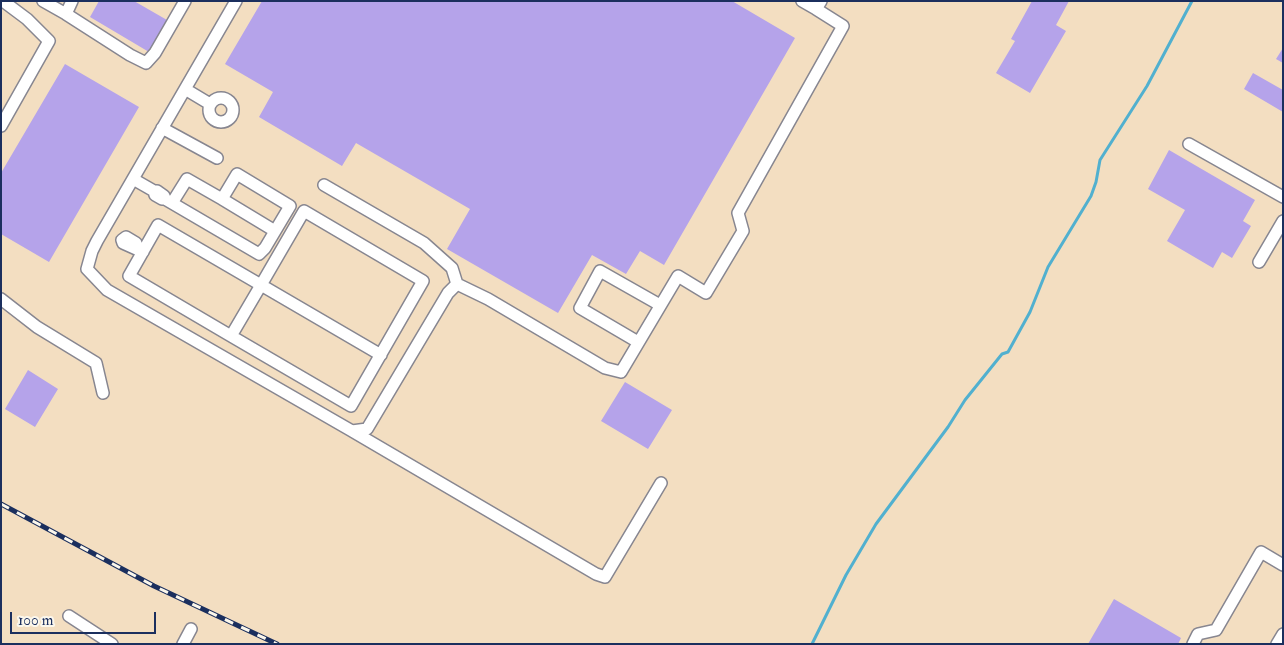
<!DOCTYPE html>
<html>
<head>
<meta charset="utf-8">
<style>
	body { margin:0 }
	#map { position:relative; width:1284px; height:645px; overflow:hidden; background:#f3dec1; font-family:"IM FELL Double Pica",serif }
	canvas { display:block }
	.frame { position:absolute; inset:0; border:2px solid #1b2f5e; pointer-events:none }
	.scale { position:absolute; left:10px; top:612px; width:146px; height:22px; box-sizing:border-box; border:2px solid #1b2f5e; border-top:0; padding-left:6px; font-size:15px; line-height:18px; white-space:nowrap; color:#1b2f5e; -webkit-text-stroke:4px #fbf7ec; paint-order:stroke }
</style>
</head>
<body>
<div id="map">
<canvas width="1284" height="645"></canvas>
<div class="frame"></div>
<div class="scale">100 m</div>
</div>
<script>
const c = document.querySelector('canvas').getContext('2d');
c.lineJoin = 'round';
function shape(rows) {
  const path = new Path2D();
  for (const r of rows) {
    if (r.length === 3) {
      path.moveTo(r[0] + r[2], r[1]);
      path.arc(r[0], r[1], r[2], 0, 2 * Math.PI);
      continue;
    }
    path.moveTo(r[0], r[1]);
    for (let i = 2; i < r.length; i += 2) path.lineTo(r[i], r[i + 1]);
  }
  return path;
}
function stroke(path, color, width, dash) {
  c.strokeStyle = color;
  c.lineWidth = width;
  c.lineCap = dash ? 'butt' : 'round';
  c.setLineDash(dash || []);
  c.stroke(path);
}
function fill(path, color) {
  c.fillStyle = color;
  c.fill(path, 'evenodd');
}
stroke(shape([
	[812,644,846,575,876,524,948,427,965,400,1002,354,1008,352,1030,312,1048,267,1091,196,1096,182,1100,160,1147,86,1192,1]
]), '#51b0cf', 3);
fill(shape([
	[99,1,134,1,167,20,149,52,90,17],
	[262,1,732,1,795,38,664,265,640,251,626,274,592,255,558,313,447,249,470,209,356,143,342,166,259,117,273,92,225,64],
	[1032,1,1069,1,1056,25,1066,31,1030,93,996,73,1015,41,1011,39],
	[1283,48,1283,63,1276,59],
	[65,64,139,107,49,262,1,234,1,173],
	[1253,73,1283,90,1283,112,1244,89],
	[1169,150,1255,200,1243,221,1251,226,1232,258,1222,252,1213,268,1167,241,1185,210,1148,189],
	[28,370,58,389,35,427,5,409],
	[625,382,672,410,648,449,601,421],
	[1114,599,1181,638,1178,644,1088,644]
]), '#b5a3ea');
const minor = shape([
	[43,1,66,14,72,1],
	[236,1,97,241,92,251,87,269,107,290,352,431,367,429,448,293,457,284,488,299,605,368,621,372,678,276,706,293,743,231,738,213,843,26,816,9],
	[802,1,816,9,821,1],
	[66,14,130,55,146,63,155,53,185,1],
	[185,89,210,104],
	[221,110,12],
	[1,126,49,41,27,19,3,1],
	[162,128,217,158],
	[1189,144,1283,197],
	[133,179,154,191,155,195,162,199,165,199,164,196,157,191,154,191],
	[324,185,424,243,452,268,457,284],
	[165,199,259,254,265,248,290,206,237,174,222,199,275,231],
	[172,203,187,179,222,199],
	[137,248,136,243,126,237,122,240,123,243,143,252],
	[1259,262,1283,221],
	[1,299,37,327,96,363,103,393],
	[231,336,261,285,304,211,423,281,351,406,231,336,129,276,158,225,261,285,381,355],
	[638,342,580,308,600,271,660,305],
	[352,431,596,574,605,577,661,483],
	[69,616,112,644],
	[183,644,191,629],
	[1193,644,1198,634,1216,630,1261,552,1283,565],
	[1277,644,1283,634]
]);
stroke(minor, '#878690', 14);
stroke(minor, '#fff', 11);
const rail = shape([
	[1,504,154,586,277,644]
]);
stroke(rail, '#1b2f5e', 5);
stroke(rail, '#fbf7ec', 3, [9]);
</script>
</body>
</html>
